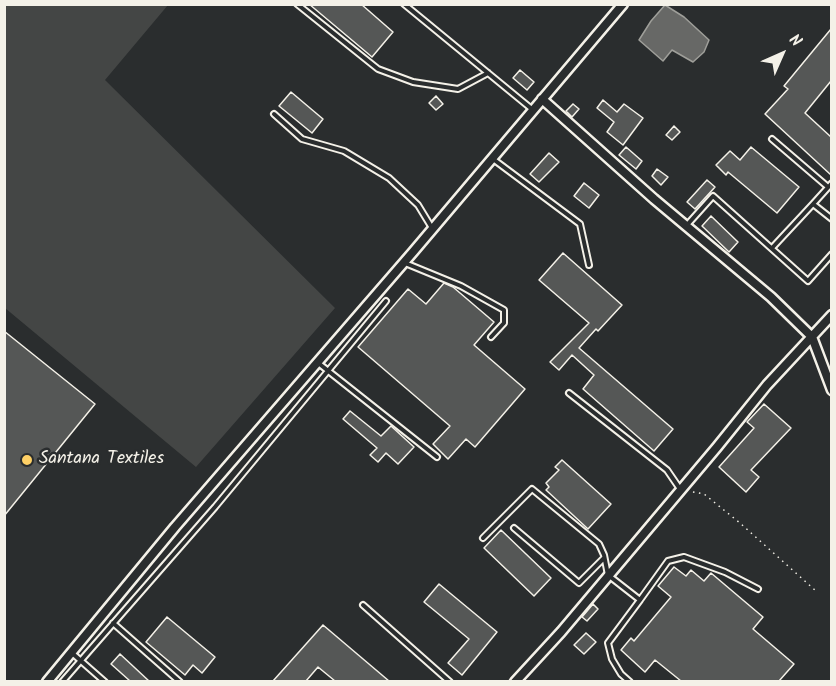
<!DOCTYPE html>
<html>
<head>
<meta charset="utf-8">
<style>
	body { margin:0 }
	#map { position:relative; width:836px; height:686px; overflow:hidden; background:#2a2d2e; font-family:Kalam,sans-serif }
	canvas { display:block }
	.frame { position:absolute; inset:0; border:6px solid #f4f1e8; pointer-events:none }
	.north { position:absolute; left:752px; top:24px; width:60px; height:60px; -webkit-text-stroke:4px #2a2d2e; paint-order:stroke; rotate:45deg; font-size:16px; font-weight:700; line-height:24px; text-align:center; color:#f4f1e8 }
	.north::after { content:''; display:block; margin:auto; width:21px; height:27px; background:#f4f1e8; clip-path:polygon(50% 0,100% 100%,50% 72%,0 100%) }
</style>
</head>
<body>
<div id="map">
<canvas width="836" height="686"></canvas>
<div class="frame"></div>
<div class="north">N</div>
</div>
<script>
const c = document.querySelector('canvas').getContext('2d');
c.lineJoin = 'round';
function fill(path, color) {
  c.fillStyle = color;
  c.fill(path, 'evenodd');
}
function shape(rows) {
  const path = new Path2D();
  for (const r of rows) {
    path.moveTo(r[0], r[1]);
    for (let i = 2; i < r.length; i += 2) path.lineTo(r[i], r[i + 1]);
  }
  return path;
}
function stroke(path, color, width, dash) {
  c.strokeStyle = color;
  c.lineWidth = width;
  c.lineCap = dash ? 'butt' : 'round';
  c.setLineDash(dash || []);
  c.stroke(path);
}
function label(font, color, halo, rows, align = 'center') {
  c.font = font + ' Kalam,sans-serif';
  c.lineWidth = 5;
  c.setLineDash([]);
  c.textBaseline = 'middle';
  c.strokeStyle = halo;
  c.fillStyle = color;
  for (const [text, x, y, turn = 0] of rows) {
    c.save();
    c.translate(x, y);
    c.rotate((+turn || 0) * Math.PI / 180);
    c.textAlign = isNaN(turn) ? turn : align;
    if (halo) c.strokeText(text, 0, 0);
    c.fillText(text, 0, 0);
    c.restore();
  }
}
fill(shape([
	[4,5,168,5,105,80,335,308,196,467,5,308]
]), '#444645');
const water = shape([
	[665,5,684,17,709,40,704,52,693,62,672,50,663,61,639,40,651,21,665,5]
]);
fill(water, '#676866');
stroke(water, '#9f9f9a', 1.5);
const building = shape([
	[309,4,361,4,393,32,372,57,309,4],
	[831,29,831,81,805,113,831,137,831,175,765,114,788,89,784,86,831,29],
	[520,70,534,82,527,90,513,78,520,70],
	[291,92,323,119,312,133,279,106,291,92],
	[436,96,443,104,436,110,429,103,436,96],
	[603,100,617,112,624,104,643,118,623,145,607,132,614,122,597,108,603,100],
	[573,104,579,109,572,117,566,111,573,104],
	[674,126,680,132,672,140,666,135,674,126],
	[626,147,642,161,636,169,619,155,626,147],
	[751,147,799,187,777,213,728,172,726,175,716,165,730,151,740,160,751,147],
	[549,153,559,162,539,182,530,174,549,153],
	[657,169,668,177,661,185,652,176,657,169],
	[707,180,715,187,695,209,687,202,707,180],
	[584,183,599,195,589,208,574,196,584,183],
	[711,216,738,242,729,252,702,226,711,216],
	[563,253,622,305,598,331,596,329,579,348,673,429,654,451,583,389,594,375,572,355,559,370,550,362,589,323,539,280,563,253],
	[444,283,453,287,494,322,474,345,525,389,475,447,466,439,448,459,433,444,450,426,358,347,408,289,426,304,444,283],
	[4,331,95,404,4,516,4,331],
	[764,404,791,428,751,470,759,477,746,492,719,467,754,428,747,422,764,404],
	[350,411,381,436,391,426,414,447,398,464,386,453,378,462,370,455,377,448,343,419,350,411],
	[562,460,611,504,588,529,546,490,549,487,546,483,559,470,555,467,562,460],
	[501,530,551,578,534,596,484,548,501,530],
	[674,567,686,576,691,570,704,581,711,573,763,617,753,629,794,664,779,681,681,681,655,660,645,672,621,650,631,638,634,641,671,597,658,586,674,567],
	[439,584,497,632,462,675,448,663,469,639,424,602,439,584],
	[593,604,598,609,587,621,582,617,593,604],
	[167,617,215,657,202,673,193,665,185,675,146,642,167,617],
	[323,625,389,681,335,681,318,667,306,681,273,681,323,625],
	[586,633,596,642,584,654,574,645,586,633],
	[120,654,149,681,130,681,111,664,120,654]
]);
fill(building, '#555756');
stroke(building, '#f4f1e8', 1.5);
const lane = shape([
	[297,4,378,69,413,82,458,89,488,73],
	[404,4,533,110],
	[274,114,302,139,344,151,389,178,418,205,432,228],
	[772,139,828,187],
	[493,159,580,224,589,265],
	[813,204,832,183],
	[687,225,713,196,808,281,832,254],
	[772,248,813,204,832,219],
	[405,263,461,286,504,310,504,323,491,337],
	[317,362,437,457],
	[569,393,667,470,680,489],
	[514,528,579,583,604,558],
	[483,538,532,489,599,544,604,555,608,575,640,600,668,561,684,557,725,572,758,589],
	[363,605,450,682],
	[113,623,180,682],
	[72,653,105,682],
	[62,682,215,507,386,301],
	[630,682,621,674,612,659,608,643,640,600]
]);
const street = shape([
	[542,99,654,199,771,297,812,337,832,390],
	[47,682,175,527,413,252,623,4],
	[515,682,561,632,717,447,767,385,832,315]
]);
stroke(lane, '#f4f1e8', 8);
stroke(street, '#f4f1e8', 13);
stroke(shape([
	[693,492,704,494,740,523,816,591]
]), '#f4f1e8', 1.5, [1.5, 4.5]);
stroke(lane, '#2a2d2e', 4);
stroke(street, '#2a2d2e', 8);
for (const [x, y, r, color] of [
	[27,460,6,"#ffd166"]
]) {
  const dot = new Path2D();
  dot.arc(x, y, r, 0, 2 * Math.PI);
  c.fillStyle = color;
  c.fill(dot);
  stroke(dot, '#2a2d2e', 2);
}
label('18px', '#f4f1e8', '#2a2d2e', [
	["Santana Textiles",39,460]
], 'left');
</script>
</body>
</html>
